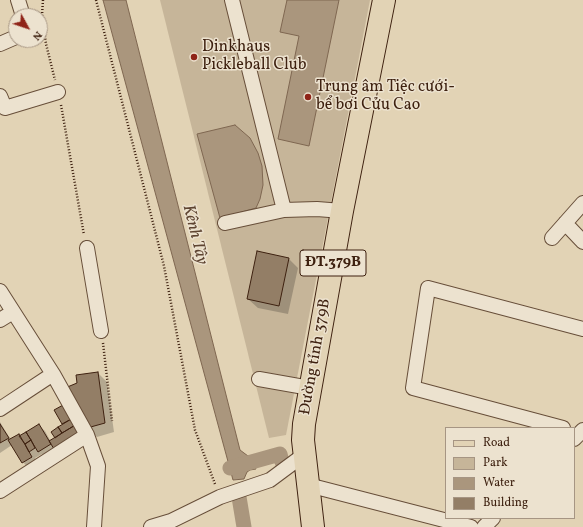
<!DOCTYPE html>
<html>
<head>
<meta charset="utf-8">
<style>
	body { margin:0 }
	#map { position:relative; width:583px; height:527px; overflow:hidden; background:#e2d3b5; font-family:Vollkorn,serif }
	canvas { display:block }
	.legend { position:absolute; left:445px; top:427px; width:130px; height:92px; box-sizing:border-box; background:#ece2cf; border:1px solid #a69583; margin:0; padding:5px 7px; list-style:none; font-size:12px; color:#3e2110 }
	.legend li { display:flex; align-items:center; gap:8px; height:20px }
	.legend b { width:20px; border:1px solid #a69583 }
	.north { position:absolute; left:8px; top:8px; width:40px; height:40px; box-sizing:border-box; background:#ece2cf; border:1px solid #a69583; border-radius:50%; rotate:130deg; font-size:11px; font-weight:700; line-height:16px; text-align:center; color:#3e2110 }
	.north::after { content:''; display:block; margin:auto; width:14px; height:18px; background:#8f2418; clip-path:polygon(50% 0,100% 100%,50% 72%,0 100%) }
</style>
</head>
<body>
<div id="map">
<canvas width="583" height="527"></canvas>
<ul class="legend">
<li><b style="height:5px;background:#e2d3b5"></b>Road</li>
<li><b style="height:11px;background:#c6b599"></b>Park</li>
<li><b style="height:11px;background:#aa967d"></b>Water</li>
<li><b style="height:11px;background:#937e66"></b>Building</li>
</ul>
<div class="north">N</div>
</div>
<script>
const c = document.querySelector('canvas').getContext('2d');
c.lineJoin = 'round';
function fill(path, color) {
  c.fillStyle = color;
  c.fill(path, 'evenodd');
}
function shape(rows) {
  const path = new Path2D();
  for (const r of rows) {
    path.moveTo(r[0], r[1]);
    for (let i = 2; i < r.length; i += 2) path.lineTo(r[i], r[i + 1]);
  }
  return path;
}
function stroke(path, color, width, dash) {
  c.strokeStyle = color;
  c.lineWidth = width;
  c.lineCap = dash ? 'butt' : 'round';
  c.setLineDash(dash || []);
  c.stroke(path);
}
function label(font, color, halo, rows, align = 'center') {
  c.font = font + ' Vollkorn,serif';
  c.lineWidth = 3;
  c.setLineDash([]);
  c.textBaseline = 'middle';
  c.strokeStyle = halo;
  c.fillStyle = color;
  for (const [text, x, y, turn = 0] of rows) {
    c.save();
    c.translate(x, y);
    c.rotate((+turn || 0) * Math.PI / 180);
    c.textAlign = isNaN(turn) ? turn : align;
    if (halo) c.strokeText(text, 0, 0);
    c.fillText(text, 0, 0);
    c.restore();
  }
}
fill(shape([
	[160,0,370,0,286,435,269,438]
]), '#c6b599');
const water = shape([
	[103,0,126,0,240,450,252,459,256,469,250,470,247,472,244,479,233,480,103,0],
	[287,0,339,0,309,146,278,139,299,36,280,32,287,0],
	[235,125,250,138,258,153,262,166,263,185,260,199,256,208,220,218,197,134,235,125]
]);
fill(water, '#aa967d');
stroke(water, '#7f6751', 1);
fill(shape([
	[289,259,298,268,288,314,258,308,248,299],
	[98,373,107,382,114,432,97,437,87,428],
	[65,405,89,440,45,458,42,454,35,458,38,463,29,469,23,462,12,445,0,453,0,422,11,440,20,437,38,425,45,431,51,442,56,438,64,425,55,411]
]), '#0003');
stroke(shape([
	[230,468,280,454,282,462],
	[239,497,244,527]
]), '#aa967d', 15);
const building = shape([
	[257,251,289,258,279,306,247,299,257,251],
	[98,372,105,423,87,428,65,388,77,383,76,375,98,372],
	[65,404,73,418,62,424,54,410,65,404],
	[73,418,77,424,62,433,58,427,73,418],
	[0,424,9,438,0,443,0,424],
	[39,424,51,444,38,452,26,432,39,424],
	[77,424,84,434,56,452,49,441,77,424],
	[58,427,62,433,55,438,51,432,58,427],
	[26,432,31,440,25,444,19,436,26,432],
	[19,434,32,457,22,463,8,440,19,434],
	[31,440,35,448,29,452,25,444,31,440]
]);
fill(building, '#937e66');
stroke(building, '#3e2110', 1);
const minor = shape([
	[18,0,23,16],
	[232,0,284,210,317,209,342,211],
	[0,44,16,37],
	[0,96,5,108,58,92],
	[225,223,284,210],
	[565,223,583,242],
	[552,238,583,203],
	[87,248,101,331],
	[0,291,53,374,87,435,98,466,94,527],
	[0,320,13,312],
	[259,379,310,388],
	[0,409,53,374],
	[563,428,413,388,428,288,583,329],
	[574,439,583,430],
	[308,485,471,527],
	[0,491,87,435],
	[151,527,171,521,220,497,270,480,305,454],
	[484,527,493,518]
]);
const primary = shape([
	[313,527,303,440,304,424,342,211,384,0]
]);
stroke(minor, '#674e39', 16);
stroke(primary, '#3e2110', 24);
stroke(shape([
	[43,0,42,15,46,44,55,80],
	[96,0,164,266,195,430,215,484],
	[61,105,84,235],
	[103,343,112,421]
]), '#3e2110', 2.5, [1, 2]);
stroke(minor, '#ece2cf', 14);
stroke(primary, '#e2d3b5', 22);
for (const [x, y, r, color] of [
	[194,57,4,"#8f2418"],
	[308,97,4,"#8f2418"]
]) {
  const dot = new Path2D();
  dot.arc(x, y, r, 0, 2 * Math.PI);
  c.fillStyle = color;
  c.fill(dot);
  stroke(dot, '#ece2cf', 1.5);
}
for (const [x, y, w] of [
	[333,263,66]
]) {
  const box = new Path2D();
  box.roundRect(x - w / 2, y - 13, w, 26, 3);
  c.fillStyle = '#ece2cf';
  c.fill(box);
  stroke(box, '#3e2110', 1);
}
label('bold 15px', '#3e2110', null, [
	["ĐT.379B",333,263]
]);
label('16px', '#3e2110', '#ece2cf', [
	["Dinkhaus",202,48],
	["Pickleball Club",202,66],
	["Trung âm Tiệc cưới-",316,88],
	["bể bơi Cửu Cao",316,106]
], 'left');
label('16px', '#3e2110', '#ece2cf', [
	["Đường tỉnh 379B",316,357,-80]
]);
label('italic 17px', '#5e4431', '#ece2cf', [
	["Kênh Tây",194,235,76]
]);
</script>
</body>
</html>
